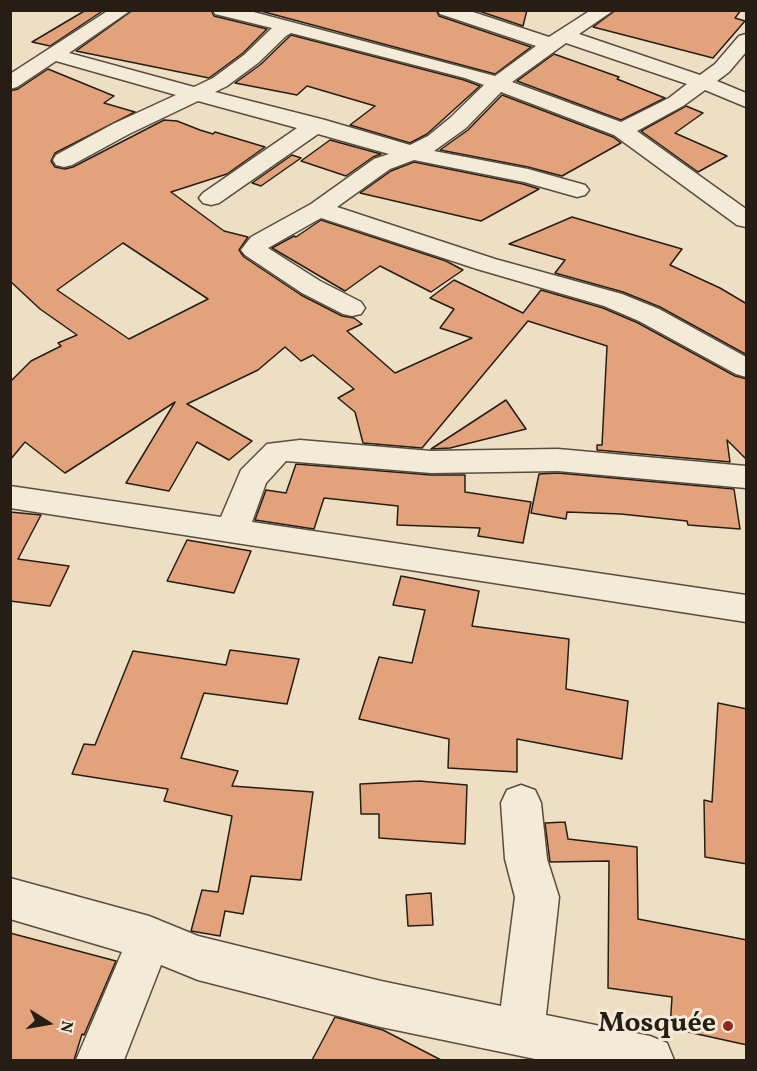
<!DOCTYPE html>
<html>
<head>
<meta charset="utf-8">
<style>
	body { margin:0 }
	#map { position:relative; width:757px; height:1071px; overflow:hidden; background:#eedec3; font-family:Vollkorn,serif }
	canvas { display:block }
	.frame { position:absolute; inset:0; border:12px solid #261e14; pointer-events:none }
	.north { position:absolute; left:18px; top:993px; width:60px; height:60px; -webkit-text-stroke:4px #f4ead8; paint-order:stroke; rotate:101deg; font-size:16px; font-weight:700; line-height:24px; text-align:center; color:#261e14 }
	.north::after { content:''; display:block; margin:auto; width:21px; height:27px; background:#261e14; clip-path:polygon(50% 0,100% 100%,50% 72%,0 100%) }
</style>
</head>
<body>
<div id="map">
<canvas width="757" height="1071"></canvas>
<div class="frame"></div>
<div class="north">N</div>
</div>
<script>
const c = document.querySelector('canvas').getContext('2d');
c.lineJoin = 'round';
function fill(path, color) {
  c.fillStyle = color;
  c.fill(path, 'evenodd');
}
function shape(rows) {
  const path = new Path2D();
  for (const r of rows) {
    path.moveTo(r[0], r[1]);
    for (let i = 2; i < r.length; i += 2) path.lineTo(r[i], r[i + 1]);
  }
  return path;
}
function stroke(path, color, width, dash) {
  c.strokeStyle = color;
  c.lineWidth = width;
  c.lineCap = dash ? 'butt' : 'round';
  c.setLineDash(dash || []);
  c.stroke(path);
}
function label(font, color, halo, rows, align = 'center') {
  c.font = font + ' Vollkorn,serif';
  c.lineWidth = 6;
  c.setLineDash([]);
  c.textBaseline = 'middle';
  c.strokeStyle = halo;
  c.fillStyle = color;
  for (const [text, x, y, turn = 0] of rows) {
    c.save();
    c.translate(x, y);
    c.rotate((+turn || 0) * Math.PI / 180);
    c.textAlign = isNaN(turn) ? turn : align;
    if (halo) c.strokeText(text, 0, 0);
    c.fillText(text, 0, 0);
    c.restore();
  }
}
const building = shape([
	[86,10,104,10,50,46,32,42,86,10],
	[133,10,211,10,214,16,267,29,243,53,209,78,76,51,133,10],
	[257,10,436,10,439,16,531,47,495,74,257,10],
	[476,10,527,10,523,26,476,10],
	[616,10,741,10,735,18,745,21,713,58,593,27,616,10],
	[291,35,464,80,480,86,427,134,410,143,350,125,375,106,307,86,297,95,235,83,260,65,291,35],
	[554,54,619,77,617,79,665,98,621,120,517,81,554,54],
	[48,69,114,96,104,103,135,112,55,153,51,161,55,167,65,169,73,167,164,120,177,121,200,130,213,134,215,132,265,147,227,174,171,192,224,231,248,237,239,250,244,257,301,295,342,316,354,318,362,324,347,331,395,373,472,338,440,328,454,309,430,298,454,280,523,313,541,290,603,308,638,323,735,376,747,379,747,460,727,440,730,462,597,450,597,445,602,445,607,346,528,321,422,448,363,443,355,412,338,398,354,389,313,355,301,361,285,347,258,370,187,404,252,441,229,460,197,442,169,491,126,483,175,402,65,473,25,442,10,460,10,382,31,361,61,346,58,343,77,335,40,309,10,281,10,91,18,89,48,69],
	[123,243,208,299,129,339,57,290,123,243],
	[502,95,613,137,621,143,562,176,528,167,440,150,468,130,502,95],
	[686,106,703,113,675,133,727,156,698,172,641,131,686,106],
	[330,140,381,154,373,157,346,176,301,161,330,140],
	[292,155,301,158,261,186,252,183,292,155],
	[414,162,523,184,539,189,481,221,360,193,391,171,414,162],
	[572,217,682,249,670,265,720,288,747,304,747,355,660,307,623,292,555,273,565,260,509,244,572,217],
	[321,220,446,261,463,270,431,292,380,266,345,291,272,248,294,236,296,237,321,220],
	[506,400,526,429,450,448,431,449,506,400],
	[296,464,431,475,465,475,465,492,531,502,523,543,478,536,480,528,397,525,398,506,324,498,314,529,255,520,266,490,286,493,296,464],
	[558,473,734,489,740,529,688,525,687,521,621,514,567,512,566,519,531,513,539,474,558,473],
	[10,512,41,515,18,559,69,566,50,606,10,601,10,512],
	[187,540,251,551,234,593,167,581,187,540],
	[401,576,479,591,472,626,569,639,566,689,628,701,622,759,517,739,517,772,448,768,449,739,359,719,379,657,412,663,425,610,393,605,401,576],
	[230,650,299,659,287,704,204,693,181,758,238,771,232,786,313,792,301,880,251,876,243,914,225,911,220,936,191,931,202,890,218,892,232,816,164,801,168,789,72,774,84,744,95,745,133,651,226,665,230,650],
	[718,703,747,709,747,864,705,857,704,800,712,802,718,703],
	[419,781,467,785,465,844,379,838,379,814,361,814,360,784,419,781],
	[565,822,568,839,637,847,638,919,747,940,747,1045,670,1028,672,997,608,988,609,861,550,862,545,823,565,822],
	[431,893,433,925,408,926,406,895,431,893],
	[10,933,116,961,84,1035,82,1034,74,1060,10,1060,10,933],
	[335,1017,383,1030,441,1060,312,1060,335,1017]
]);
fill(building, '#e2a37c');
stroke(building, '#261e14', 1.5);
const minor = shape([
	[109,10,131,10,69,53,194,87,213,78,244,55,272,28,215,14,213,10,246,10,495,76,536,46,440,14,438,10,467,10,549,37,591,10,614,10,579,34,700,75,715,64,739,36,746,34,746,52,729,72,717,81,746,93,746,107,705,90,683,106,637,131,746,209,746,227,737,225,614,135,501,92,466,128,434,151,528,169,585,185,589,190,585,195,577,197,524,182,414,160,390,169,337,207,495,259,622,294,659,309,746,357,746,377,736,374,639,321,604,306,477,269,321,218,268,248,320,281,361,302,365,308,361,314,352,316,343,314,302,293,245,255,241,250,251,237,311,204,374,159,389,154,318,134,219,203,211,205,203,203,199,198,203,193,297,128,198,101,129,134,72,165,64,167,56,165,53,160,56,155,113,124,176,95,56,61,17,87,10,89,10,74,109,10],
	[291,33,465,78,484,85,450,118,428,136,410,145,325,120,215,92,227,86,258,63,286,36,291,33],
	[566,43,687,84,669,98,621,122,512,82,566,43],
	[300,440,431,451,558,449,746,466,746,488,558,471,431,473,286,461,266,483,252,522,746,595,746,622,10,508,10,486,221,517,241,470,267,444,300,440],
	[521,785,535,790,541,803,547,859,559,897,546,1015,650,1036,667,1043,674,1060,540,1060,381,1027,198,980,161,965,124,1060,76,1060,122,952,10,919,10,878,149,916,198,936,381,981,501,1006,515,897,505,859,501,803,507,790,521,785]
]);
stroke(minor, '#584e40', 3);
fill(minor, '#f4ead8');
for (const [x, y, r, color] of [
	[728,1026,6,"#8f2418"]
]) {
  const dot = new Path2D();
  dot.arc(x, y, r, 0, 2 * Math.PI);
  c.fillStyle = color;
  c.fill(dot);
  stroke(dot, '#f4ead8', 2);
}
label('bold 28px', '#261e14', '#f4ead8', [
	["Mosquée",716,1026]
], 'right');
</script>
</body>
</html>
